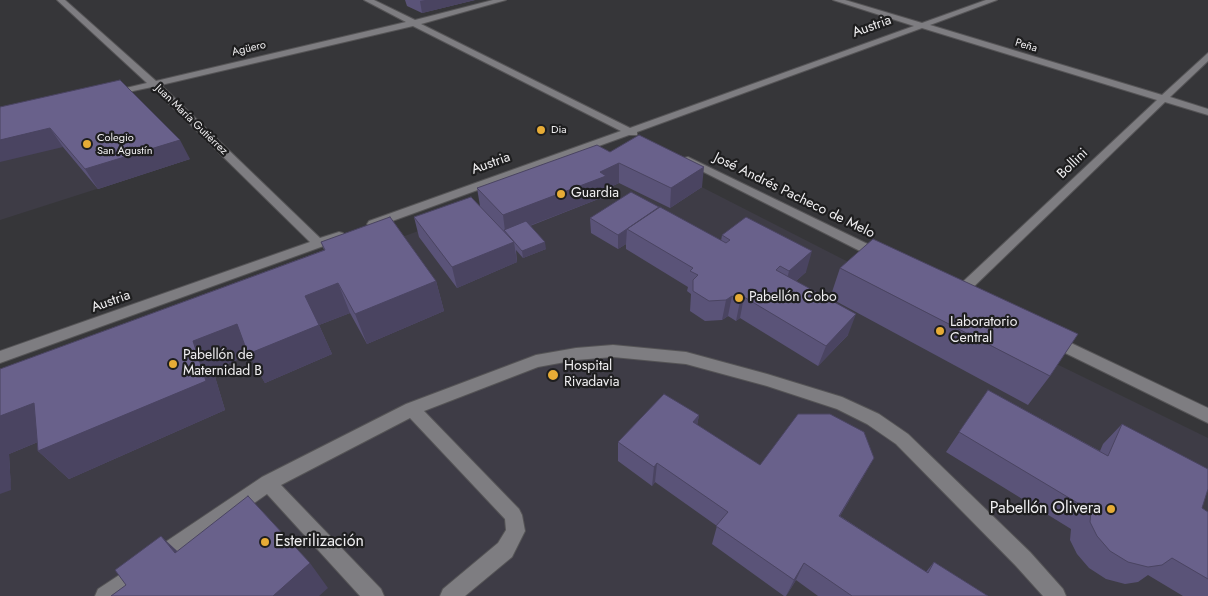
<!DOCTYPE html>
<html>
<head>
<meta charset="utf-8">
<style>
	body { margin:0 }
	canvas { display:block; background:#363639 }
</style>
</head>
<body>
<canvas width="1208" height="596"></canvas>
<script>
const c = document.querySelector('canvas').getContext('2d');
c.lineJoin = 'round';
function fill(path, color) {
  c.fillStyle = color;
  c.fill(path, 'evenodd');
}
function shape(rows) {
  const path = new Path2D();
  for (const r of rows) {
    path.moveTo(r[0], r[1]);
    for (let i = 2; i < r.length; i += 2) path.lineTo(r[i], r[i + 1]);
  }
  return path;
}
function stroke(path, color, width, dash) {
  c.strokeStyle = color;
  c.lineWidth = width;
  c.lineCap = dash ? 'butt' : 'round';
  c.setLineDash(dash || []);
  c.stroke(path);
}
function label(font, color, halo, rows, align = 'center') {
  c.font = font + ' Jost,sans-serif';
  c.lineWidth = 4.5;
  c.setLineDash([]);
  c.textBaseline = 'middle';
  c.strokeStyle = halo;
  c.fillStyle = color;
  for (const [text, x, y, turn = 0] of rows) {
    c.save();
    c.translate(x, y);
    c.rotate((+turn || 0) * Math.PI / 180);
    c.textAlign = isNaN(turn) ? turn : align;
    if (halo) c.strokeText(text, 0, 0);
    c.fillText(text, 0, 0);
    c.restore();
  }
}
fill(shape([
	[130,98,190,159,0,220,0,129],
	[633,152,862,269,1208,438,1208,596,0,596,0,385]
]), '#3e3c46');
const service = shape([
	[613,345,686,352,767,374,842,397,879,414,908,434,1030,552,1063,589,1066,596,1043,596,1016,566,896,444,867,424,837,409,767,386,686,364,613,357,576,360,538,367,424,411,519,509,522,515,525,531,512,557,465,596,440,596,443,589,498,543,506,530,505,519,410,418,281,485,381,589,384,596,360,596,267,494,166,565,159,567,152,565,149,558,152,551,262,477,406,404,536,355,576,348,613,345],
	[139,562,146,565,149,572,146,579,122,596,95,596,98,589,139,562]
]);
const minor = shape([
	[57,0,65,0,156,81,406,22,364,0,374,0,415,20,493,0,506,0,421,24,630,128,914,26,833,0,845,0,922,23,986,0,997,0,930,25,1162,95,1208,53,1208,61,1170,97,1208,109,1208,115,1165,102,963,297,958,299,953,297,951,294,953,291,1157,100,922,28,637,132,637,135,629,135,373,228,369,227,367,224,369,221,621,131,413,26,161,85,320,238,339,232,343,233,345,236,343,239,0,363,0,351,310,242,152,87,109,96,109,92,147,83,57,0],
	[688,157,884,252,885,255,879,259,874,258,684,162,684,158,688,157],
	[1054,335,1208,408,1208,423,1049,345,1047,341,1049,337,1054,335]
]);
stroke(service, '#555456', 2);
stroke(minor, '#555456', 2);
fill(service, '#7e7d81');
fill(minor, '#7e7d81');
fill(shape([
	[405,0,475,0,422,13,407,6],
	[0,107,190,159,98,189,63,147],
	[610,152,702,187,670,208,619,183,606,189,606,196,530,226,546,249,523,258,516,250,517,262,457,288,419,237,414,217,480,206,477,188],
	[590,218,721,241,722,235,806,272,796,281,848,335,818,366,740,318,736,321,728,316,722,320,705,321,690,311,691,294,687,291,688,287,626,249,626,244,618,249,591,233],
	[321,242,436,281,444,311,367,344,350,313,319,325,332,354,265,383,249,355,213,370,225,410,69,479,38,451,38,442,9,454,11,490,0,369,324,250],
	[840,268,1050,376,1028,405,830,298],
	[988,390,1100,451,1103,444,1122,424,1202,508,1208,512,1208,596,1183,596,1148,575,1138,582,1125,584,1106,579,1089,568,1077,554,1070,540,1071,529,946,452],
	[699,415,697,425,760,465,874,458,863,477,840,516,926,572,934,562,988,596,818,596,796,580,786,596,784,596,712,544,717,526,655,482,652,486,618,461,618,442]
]), '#5a5378');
fill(shape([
	[425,0,475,0,422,13,420,1],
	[50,128,63,147,0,162,0,140],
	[180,140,190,159,98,189,85,169],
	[619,163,619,183,606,189,606,196,508,234,505,231,503,215],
	[704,167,702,187,670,208,671,188],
	[627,229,626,244,618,249,618,235],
	[514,242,517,262,457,288,452,267],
	[545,242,546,249,523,258,522,251],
	[812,251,806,272,784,292,789,271],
	[436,281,444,311,367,344,355,314],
	[338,283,350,313,319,325,332,354,265,383,249,355,213,370,225,410,69,479,38,451,193,341],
	[732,296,728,316,722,320,726,300],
	[744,297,740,318,736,321,740,301],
	[856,314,848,335,818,366,826,346],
	[34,403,64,431,9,454,11,490,0,494,0,416],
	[699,415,695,435,693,422],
	[874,458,863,477,829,534,839,516],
	[657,463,655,482,652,486,654,467],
	[161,536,188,561,175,553],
	[310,563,328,588,319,596,273,596],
	[804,563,796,580,786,596,794,580]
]), '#4a4461');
const building = shape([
	[120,80,180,140,85,169,50,128,0,140,0,107,120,80],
	[639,135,704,167,671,188,619,163,600,172,606,176,503,215,477,188,597,145,610,152,639,135],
	[631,192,659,207,618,235,590,218,631,192],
	[471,197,514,242,452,267,414,217,471,197],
	[660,207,726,243,730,240,722,235,746,217,812,251,789,271,780,266,776,270,856,314,826,346,744,297,740,301,732,296,726,300,709,301,693,291,693,280,698,275,690,271,693,268,627,229,660,207],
	[390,217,436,281,355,314,338,283,305,296,319,325,248,354,237,324,193,341,206,381,38,451,34,403,0,416,0,369,325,250,321,242,390,217],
	[526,221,545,242,522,251,504,230,526,221],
	[873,239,1078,334,1050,376,840,268,873,239],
	[988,390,1108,456,1122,424,1208,469,1208,489,1202,508,1208,512,1208,579,1172,558,1162,565,1148,567,1128,562,1110,551,1097,536,1090,522,1091,511,959,432,988,390],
	[664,394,699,415,693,422,760,465,798,414,830,414,864,432,874,458,839,516,928,573,934,562,988,596,852,596,804,563,794,580,716,526,728,512,657,463,654,467,618,442,664,394],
	[248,496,310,563,273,596,111,596,126,585,115,570,161,536,175,553,248,496]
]);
fill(building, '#69618b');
stroke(building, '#4a4461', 1);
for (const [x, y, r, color] of [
	[541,130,5,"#e7ac36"],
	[87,144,5,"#e7ac36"],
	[561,194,5,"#e7ac36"],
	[739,298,5,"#e7ac36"],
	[940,331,5,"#e7ac36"],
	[173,364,5,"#e7ac36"],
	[553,375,6,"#e7ac36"],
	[1111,509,5,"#e7ac36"],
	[265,542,5,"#e7ac36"]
]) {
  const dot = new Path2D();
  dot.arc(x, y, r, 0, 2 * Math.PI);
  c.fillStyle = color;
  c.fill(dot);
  stroke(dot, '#1e1e1f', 2);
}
label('11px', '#f0eff1', '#1e1e1f', [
	["Peña",1026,46,17],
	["Agüero",249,49,-13],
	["Juan María Gutiérrez",191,120,44]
]);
label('11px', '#f0eff1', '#1e1e1f', [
	["Dia",551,130],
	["Colegio",97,138],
	["San Agustín",97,151]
], 'left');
label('14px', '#f0eff1', '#1e1e1f', [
	["Austria",872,27,-20],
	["Austria",491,164,-20],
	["Bollini",1073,164,-44],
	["José Andrés Pacheco de Melo",794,196,26],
	["Austria",111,302,-20]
]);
label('14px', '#f0eff1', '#1e1e1f', [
	["Guardia",571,194],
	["Pabellón Cobo",749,298],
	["Laboratorio",950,323],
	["Central",950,339],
	["Pabellón de",183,356],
	["Maternidad B",183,372],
	["Hospital",564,367],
	["Rivadavia",564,383]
], 'left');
label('16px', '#f0eff1', '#1e1e1f', [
	["Pabellón Olivera",1101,509],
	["Esterilización",275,542,"left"]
], 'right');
</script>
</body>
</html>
